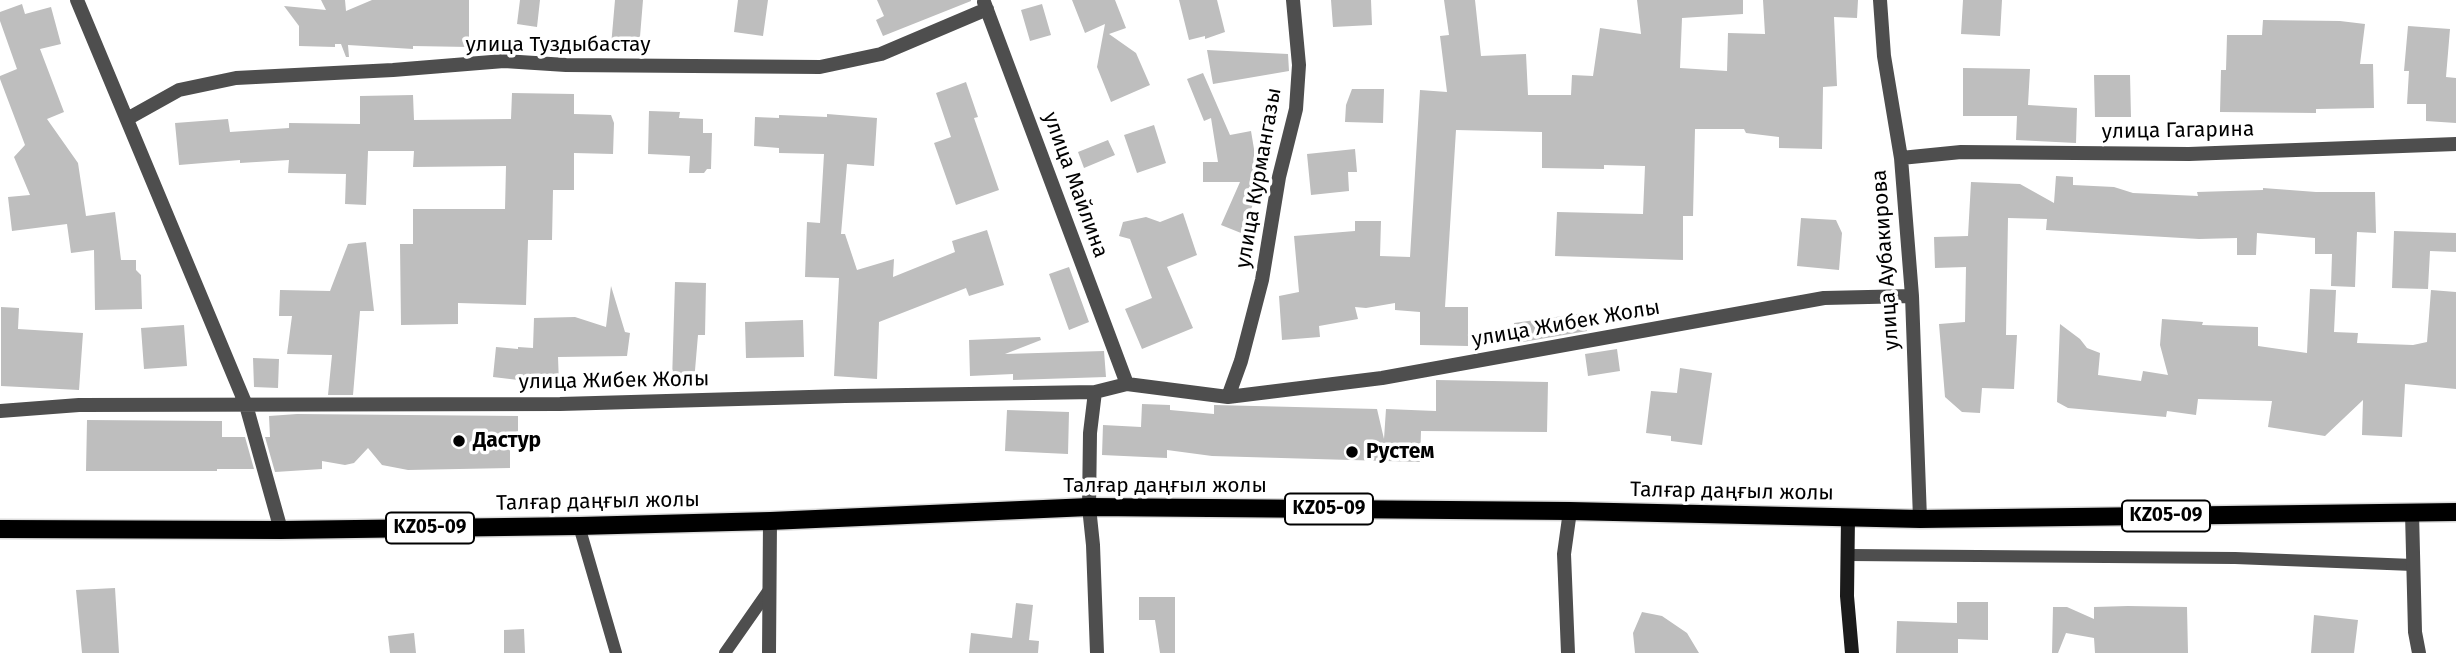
<!DOCTYPE html>
<html>
<head>
<meta charset="utf-8">
<style>
	body { margin:0 }
	canvas { display:block; background:#fff }
</style>
</head>
<body>
<canvas width="2456" height="653"></canvas>
<script>
const c = document.querySelector('canvas').getContext('2d');
c.lineJoin = 'round';
function fill(path, color) {
  c.fillStyle = color;
  c.fill(path, 'evenodd');
}
function shape(rows) {
  const path = new Path2D();
  for (const r of rows) {
    path.moveTo(r[0], r[1]);
    for (let i = 2; i < r.length; i += 2) path.lineTo(r[i], r[i + 1]);
  }
  return path;
}
function stroke(path, color, width, dash) {
  c.strokeStyle = color;
  c.lineWidth = width;
  c.lineCap = dash ? 'butt' : 'round';
  c.setLineDash(dash || []);
  c.stroke(path);
}
function label(font, color, halo, rows, align = 'center') {
  c.font = font + ' "Fira Sans",sans-serif';
  c.lineWidth = 7;
  c.setLineDash([]);
  c.textBaseline = 'middle';
  c.strokeStyle = halo;
  c.fillStyle = color;
  for (const [text, x, y, turn = 0] of rows) {
    c.save();
    c.translate(x, y);
    c.rotate((+turn || 0) * Math.PI / 180);
    c.textAlign = isNaN(turn) ? turn : align;
    if (halo) c.strokeText(text, 0, 0);
    c.fillText(text, 0, 0);
    c.restore();
  }
}
fill(shape([
	[321,0,345,0,346,11,372,0,469,0,469,47,413,46,413,49,348,45,349,57,346,57,341,44,335,44,335,47,299,46,299,26,284,6,326,10],
	[520,0,540,0,537,27,517,24],
	[615,0,643,0,639,49,611,46],
	[738,0,768,0,763,36,734,32],
	[877,0,971,0,971,1,883,36,876,20,884,16],
	[1072,0,1115,0,1126,28,1109,34,1136,53,1150,85,1111,102,1097,67,1105,24,1085,33],
	[1179,0,1217,0,1225,32,1205,39,1205,36,1189,40],
	[1331,0,1371,0,1372,25,1333,27],
	[1444,0,1475,0,1481,56,1526,54,1528,95,1571,95,1572,75,1593,76,1600,28,1641,34,1637,0,1743,0,1743,14,1682,18,1680,68,1727,71,1728,33,1765,34,1763,0,1858,0,1857,18,1834,17,1837,86,1823,87,1822,149,1779,148,1779,137,1746,133,1744,129,1695,129,1693,216,1683,216,1683,260,1555,256,1557,212,1643,214,1645,166,1604,165,1604,169,1542,168,1542,132,1456,130,1445,307,1468,307,1468,346,1420,345,1420,312,1395,310,1395,303,1366,308,1355,307,1358,319,1319,326,1320,337,1282,340,1279,296,1299,292,1294,236,1355,231,1355,221,1381,221,1380,256,1410,257,1420,90,1447,92,1440,36,1449,35],
	[1963,0,2002,0,2000,36,1961,34],
	[22,4,25,14,51,7,61,44,40,49,64,112,47,119,78,163,86,216,115,212,121,260,136,260,136,270,141,275,142,309,95,310,94,250,71,253,67,224,12,231,8,197,30,195,14,157,25,145,0,79,0,76,17,69,0,21,0,12],
	[1042,4,1051,35,1030,41,1021,10],
	[2263,20,2340,21,2365,24,2360,64,2373,64,2374,108,2316,109,2316,113,2220,112,2221,70,2226,70,2227,35,2262,35],
	[2408,26,2450,29,2446,77,2456,78,2456,123,2426,121,2426,104,2407,104,2409,71,2404,71],
	[1207,50,1288,54,1289,71,1213,84],
	[1963,68,2030,69,2028,105,2077,108,2076,143,2016,140,2017,116,1963,116],
	[1203,73,1230,135,1251,131,1254,149,1254,202,1241,233,1221,225,1240,182,1203,182,1203,162,1218,162,1211,118,1204,121,1187,79],
	[2094,75,2130,75,2131,117,2095,117],
	[966,82,978,117,974,118,999,190,956,205,934,143,951,137,936,93],
	[1352,89,1384,89,1383,123,1345,122,1346,105],
	[512,93,574,94,574,114,611,115,614,123,613,154,574,153,574,190,553,190,552,240,528,240,526,305,458,303,458,324,401,325,400,244,413,244,413,209,505,209,506,166,413,167,414,151,368,151,366,205,345,204,346,174,288,173,289,160,240,163,240,160,179,165,175,123,228,119,230,132,289,128,289,123,360,124,360,96,413,95,414,120,511,119],
	[649,111,680,112,679,118,703,119,703,133,712,133,711,169,707,169,704,173,689,173,690,156,648,154],
	[827,114,877,118,874,166,847,164,841,234,845,234,857,270,894,259,893,277,955,252,952,241,987,230,1004,285,969,296,966,288,879,322,877,379,834,376,839,278,805,277,807,222,820,223,824,154,779,153,779,148,754,146,755,117,779,118,779,115,827,117],
	[1154,125,1166,163,1137,173,1124,135],
	[1108,140,1115,155,1084,168,1078,152],
	[1355,149,1357,172,1348,172,1349,191,1311,195,1307,154],
	[2056,176,2073,177,2073,185,2114,187,2133,193,2198,196,2197,192,2263,190,2263,188,2316,192,2375,192,2376,233,2357,232,2355,287,2331,286,2332,254,2315,254,2315,238,2257,233,2256,255,2237,255,2237,238,2199,239,2046,230,2047,219,2008,218,2006,335,2017,335,2014,389,1982,388,1980,413,1962,412,1945,397,1939,324,1965,322,1966,267,1935,268,1934,237,1968,236,1971,182,2020,184,2054,203],
	[1183,213,1197,255,1167,267,1193,328,1142,349,1125,309,1152,298,1130,239,1119,236,1123,222,1146,217,1160,222],
	[1801,218,1836,220,1842,233,1839,270,1797,266],
	[2394,231,2456,233,2456,252,2430,251,2428,289,2392,288],
	[366,242,374,311,360,311,353,395,328,395,332,355,287,354,292,316,279,316,280,290,330,291,348,244],
	[1069,267,1089,322,1069,330,1049,274],
	[675,282,706,283,705,335,698,335,694,382,672,381],
	[611,286,625,332,630,333,627,356,558,357,559,384,535,384,535,382,493,377,496,347,518,349,518,347,533,348,534,318,575,317,606,327],
	[2310,289,2336,290,2334,332,2358,333,2357,343,2413,345,2427,342,2431,290,2456,292,2456,389,2405,384,2402,437,2362,435,2363,400,2325,436,2268,427,2272,401,2198,399,2196,415,2167,411,2166,417,2068,408,2057,402,2060,324,2080,339,2087,348,2100,353,2098,375,2141,381,2143,371,2168,375,2160,345,2162,319,2203,322,2202,325,2258,327,2258,346,2307,353],
	[1,307,19,308,18,329,83,333,79,390,1,386],
	[1584,313,1587,331,1517,343,1514,323],
	[803,320,804,357,746,358,745,322],
	[184,325,187,366,144,369,141,328],
	[1040,337,1041,340,1005,354,1104,351,1106,377,1013,380,1013,374,970,376,969,340],
	[1617,349,1620,371,1588,376,1585,354],
	[253,358,279,359,278,388,254,387],
	[1680,368,1712,373,1702,445,1671,441,1671,436,1646,433,1651,391,1677,393],
	[1436,380,1548,382,1547,432,1421,431,1420,462,1212,456,1167,450,1167,458,1102,455,1103,425,1141,427,1142,404,1170,405,1170,410,1214,414,1214,405,1377,409,1384,439,1386,409,1436,411],
	[1007,410,1069,412,1068,454,1005,451],
	[297,414,518,416,518,435,510,435,510,468,408,470,382,465,368,448,354,463,345,465,322,461,322,469,275,472,265,437,270,437,269,416],
	[87,420,222,421,222,437,245,437,254,469,217,469,217,471,86,471],
	[115,588,119,653,82,653,76,590],
	[1139,597,1175,597,1175,653,1160,653,1155,620,1139,620],
	[1957,602,1988,602,1988,640,1958,639,1958,653,1896,653,1897,621,1957,623],
	[1016,603,1033,605,1029,640,1039,641,1038,653,969,653,971,633,1012,638],
	[2128,606,2187,607,2188,653,2095,653,2094,638,2066,633,2058,653,2052,653,2053,607,2067,607,2094,619,2094,607],
	[1642,612,1662,616,1687,633,1699,653,1635,653,1633,633],
	[2314,615,2358,620,2354,653,2311,653],
	[524,629,525,653,504,653,504,630],
	[414,633,416,653,390,653,388,636]
]), '#bebebe');
const primary = shape([
	[0,529,281,530,579,526,770,521,1089,507,1570,511,1920,519,2456,512]
]);
stroke(primary, '#dbdbdb', 21);
stroke(shape([
	[579,526,616,653],
	[1849,555,2235,558,2413,565],
	[725,653,769,590]
]), '#4e4e4e', 12);
stroke(shape([
	[77,0,246,405,281,530],
	[1880,0,1884,56,1901,158,1912,296,1920,519],
	[984,2,1127,384],
	[127,119,179,90,236,78,393,70,504,61,566,65,820,67,881,54,987,9],
	[1901,158,1961,152,2189,154,2456,144],
	[1095,392,1090,433,1089,507,1093,545,1097,653],
	[1228,397,1241,361,1262,280,1279,177,1296,109,1299,65,1293,0],
	[0,411,79,405,560,404,845,396,1095,392,1127,384,1228,397,1382,378,1824,298,1912,296],
	[2412,513,2415,632,2419,653],
	[769,653,770,521],
	[1568,653,1564,554,1570,511]
]), '#4e4e4e', 14);
stroke(shape([
	[1848,517,1847,596,1852,653]
]), '#1b1b1b', 14);
stroke(primary, '#000', 18);
for (const [x, y, r, color] of [
	[459,441,7,"#000"],
	[1352,452,7,"#000"]
]) {
  const dot = new Path2D();
  dot.arc(x, y, r, 0, 2 * Math.PI);
  c.fillStyle = color;
  c.fill(dot);
  stroke(dot, '#fff', 2.5);
}
for (const [x, y, w] of [
	[1329,509,88],
	[2166,516,88],
	[430,528,88]
]) {
  const box = new Path2D();
  box.roundRect(x - w / 2, y - 15.5, w, 31, 5);
  c.fillStyle = '#fff';
  c.fill(box);
  stroke(box, '#000', 2);
}
label('bold 19px', '#000', null, [
	["KZ05-09",1329,509],
	["KZ05-09",2166,516],
	["KZ05-09",430,528]
]);
label('21px', '#000', '#fff', [
	["улица Туздыбастау",558,45],
	["улица Гагарина",2178,131,-1],
	["улица Курмангазы",1259,178,-80],
	["улица Майлина",1075,185,70],
	["улица Аубакирова",1886,260,-94],
	["улица Жибек Жолы",1566,324,-10],
	["улица Жибек Жолы",614,381,-1],
	["Талғар даңғыл жолы",1165,486],
	["Талғар даңғыл жолы",1732,492,1],
	["Талғар даңғыл жолы",598,502,-1]
]);
label('bold 21px', '#000', '#fff', [
	["Дастур",473,441],
	["Рустем",1366,452]
], 'left');
</script>
</body>
</html>
